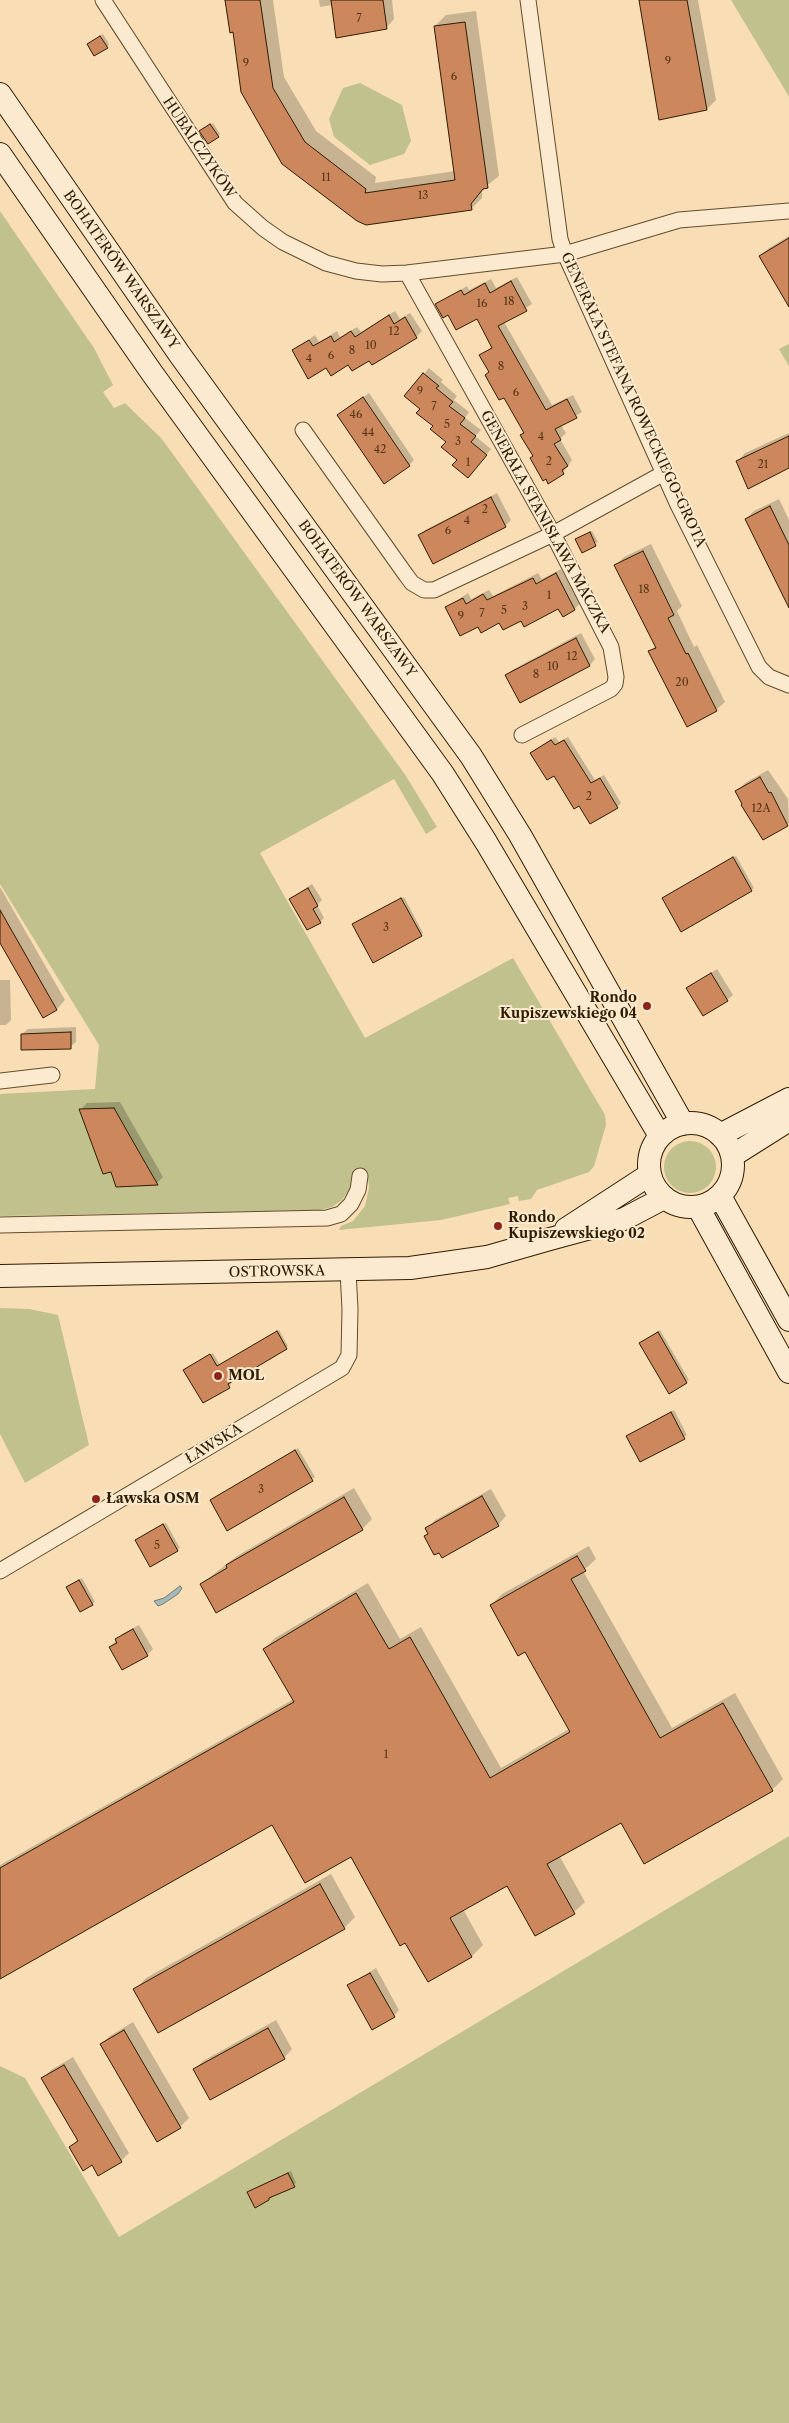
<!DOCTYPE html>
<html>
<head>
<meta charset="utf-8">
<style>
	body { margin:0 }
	canvas { display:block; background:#f9deb5 }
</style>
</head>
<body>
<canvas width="789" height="2423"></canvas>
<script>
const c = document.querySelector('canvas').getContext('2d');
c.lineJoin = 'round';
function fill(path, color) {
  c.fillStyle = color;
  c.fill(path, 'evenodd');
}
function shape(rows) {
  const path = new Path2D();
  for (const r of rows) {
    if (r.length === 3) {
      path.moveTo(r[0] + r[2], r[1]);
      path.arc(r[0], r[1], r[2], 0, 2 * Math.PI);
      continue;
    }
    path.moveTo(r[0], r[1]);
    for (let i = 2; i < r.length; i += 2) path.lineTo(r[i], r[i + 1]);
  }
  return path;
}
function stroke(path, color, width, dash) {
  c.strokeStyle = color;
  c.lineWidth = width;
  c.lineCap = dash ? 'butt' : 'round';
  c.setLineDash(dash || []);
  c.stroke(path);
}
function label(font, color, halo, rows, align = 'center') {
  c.font = font + ' "Libre Caslon Text",serif';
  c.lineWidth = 4;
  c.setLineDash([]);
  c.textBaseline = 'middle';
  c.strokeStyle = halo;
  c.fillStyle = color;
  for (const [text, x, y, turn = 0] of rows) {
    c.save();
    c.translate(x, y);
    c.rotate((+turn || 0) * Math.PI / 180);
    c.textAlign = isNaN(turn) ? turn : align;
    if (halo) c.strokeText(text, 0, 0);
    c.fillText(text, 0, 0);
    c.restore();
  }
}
fill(shape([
	[731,0,789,0,789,97,785,90],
	[360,83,402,105,411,141,404,154,370,165,334,137,329,119,343,88],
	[0,211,94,348,113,385,103,392,114,408,125,403,162,439,406,776,437,827,426,834,394,779,260,853,365,1038,513,958,605,1115,606,1125,594,1166,589,1172,537,1190,531,1199,519,1201,518,1196,508,1198,510,1204,441,1220,339,1230,341,1226,353,1221,365,1206,369,1188,368,1175,352,1177,350,1189,342,1200,332,1207,320,1210,0,1216,0,1094,95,1089,99,1045,0,884],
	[789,344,789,366,779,349],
	[690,1167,26],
	[0,1308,29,1309,58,1315,89,1445,25,1483,0,1434],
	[789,1836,789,2423,0,2423,0,2066,25,2078,119,2237]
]), '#c0c18c');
const water = shape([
	[180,1586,182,1588,178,1594,163,1604,158,1606,154,1601,164,1598,180,1586]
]);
fill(water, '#a4b9ba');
stroke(water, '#767a70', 1);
fill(shape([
	[226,0,273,0,284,77,316,131,376,177,375,183,455,171,435,26,446,15,476,11,499,176,485,187,482,192,482,198,471,209,367,223,283,163,234,31],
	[319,0,392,0,394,19,386,28,332,5,320,7],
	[640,0,698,0,716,100,707,109],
	[103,34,109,44,107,47,91,42],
	[213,123,220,134,218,136,203,129],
	[789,236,789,304,760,256,769,248],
	[517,277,532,304,504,322,552,405,573,395,582,412,561,425,566,433,560,439,572,460,563,473,522,435,525,432,481,355,493,346,477,317,448,313,437,304,467,286,469,290,491,279,496,288],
	[395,311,400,319,410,313,422,331,416,337,370,359,326,367,293,351,315,335,319,342,337,331,340,337,357,327,361,332],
	[429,368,443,380,441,382,457,396,454,400,469,412,465,418,481,430,475,436,491,449,468,477,447,442,421,408,406,396],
	[369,393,414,460,409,465,339,415],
	[789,433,789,467,737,462,745,453],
	[497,493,511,520,505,526,434,562,420,535,425,530],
	[779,499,789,520,789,597,746,519,754,511],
	[592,531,598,542,582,551,579,537],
	[651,544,682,606,677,611,694,647,697,645,725,702,716,710,650,652,656,645,616,565,624,557],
	[561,569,580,604,574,609,559,608,521,619,478,625,446,608,468,593,471,599,489,590,493,596,538,573,542,579],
	[581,633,595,659,590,665,521,701,507,675,512,670],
	[555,737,559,742,568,737,595,780,604,775,621,803,617,807,579,804,554,774,532,753],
	[768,770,788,799,789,823,787,825,737,791,745,783],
	[736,856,754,888,682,930,666,896],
	[312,884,322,900,317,905,324,918,320,922,290,899],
	[0,887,65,1000,57,1009,44,1016,0,941],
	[404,897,423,933,421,935,353,924],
	[717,969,733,995,727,1000,688,988],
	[0,980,10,980,11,1020,6,1025,0,1025],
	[76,1027,76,1042,70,1047,22,1034,28,1029],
	[120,1102,163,1177,157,1183,117,1185,81,1109,87,1103],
	[279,1330,288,1346,230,1381,231,1384,229,1386,185,1370,213,1353,220,1365],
	[660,1330,689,1380,669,1392,643,1341],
	[674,1410,687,1435,641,1461,628,1436],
	[298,1448,315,1477,228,1529,211,1500],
	[354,1488,372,1519,362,1529,201,1584,237,1556],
	[491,1489,506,1516,498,1525,425,1536,429,1533,427,1529,435,1520],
	[166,1523,180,1548,151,1565,139,1538],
	[589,1546,596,1559,583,1571,672,1728,735,1693,783,1779,772,1790,621,1821,559,1855,585,1902,574,1912,508,1884,463,1909,483,1945,472,1956,428,1980,351,1855,273,1823,0,1977,0,1865,294,1699,264,1649,275,1638,368,1583,400,1639,421,1627,501,1768,569,1729,525,1650,491,1605,502,1594],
	[82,1578,95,1602,92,1604,70,1585],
	[139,1625,153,1649,147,1655,110,1647,122,1634],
	[331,1874,355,1917,344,1928,135,1990,146,1978],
	[376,1968,399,2010,394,2016,349,1985],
	[276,2020,292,2049,284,2058,195,2069,203,2061],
	[133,2022,189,2118,180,2127,157,2140,101,2044,110,2036],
	[73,2057,129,2153,121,2161,93,2164,71,2147,78,2139,42,2079,51,2070],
	[291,2171,296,2183,269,2199,249,2192]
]), '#0003');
const building = shape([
	[225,0,260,0,273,88,305,142,366,189,365,193,455,180,434,26,465,22,488,188,483,189,471,204,472,210,366,225,357,221,282,164,241,92,233,32,230,33,225,0],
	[331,0,383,0,387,29,336,38,331,0],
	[639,0,687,0,707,110,659,120,639,0],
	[100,36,108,48,94,56,87,44,100,36],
	[210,124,219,137,208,144,199,131,210,124],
	[789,238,789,307,759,256,789,238],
	[511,281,527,311,498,326,546,410,567,399,577,418,555,429,561,440,554,444,568,466,562,470,564,474,548,484,546,479,543,481,530,458,533,456,520,435,524,433,504,398,499,400,485,375,489,372,479,355,492,348,477,319,456,330,448,315,443,318,435,304,461,290,464,295,485,283,490,293,511,281],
	[389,315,394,324,405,317,417,338,372,365,369,361,352,371,348,365,331,376,326,368,308,379,292,350,309,340,313,346,331,336,334,342,351,331,355,337,389,315],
	[423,373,439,386,436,388,453,402,449,406,465,418,460,424,476,436,471,442,487,455,468,478,452,465,457,460,441,447,446,442,430,429,433,426,416,413,420,409,404,396,423,373],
	[363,397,410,466,384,484,337,415,363,397],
	[789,436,789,468,748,489,736,461,789,436],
	[491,497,506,527,433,564,418,535,491,497],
	[770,506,789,545,789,608,745,519,770,506],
	[590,532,596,546,582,553,575,539,590,532],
	[643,551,674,615,668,618,686,654,688,653,717,711,687,727,648,651,656,648,614,565,643,551],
	[556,573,575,610,563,617,558,609,524,627,521,621,503,630,499,623,481,633,478,627,460,636,445,607,463,598,466,604,483,594,487,600,533,578,536,584,556,573],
	[576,638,590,666,520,703,505,675,576,638],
	[551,740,555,745,564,740,591,783,600,778,618,808,590,824,579,806,574,809,554,776,547,780,530,753,551,740],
	[760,777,769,793,771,792,788,826,763,840,741,805,742,804,735,791,760,777],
	[733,857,752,891,681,932,662,898,733,857],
	[308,888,318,906,313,909,321,923,307,930,289,899,308,888],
	[401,898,422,936,373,963,352,924,401,898],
	[0,910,57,1010,43,1018,0,943,0,910],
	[711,973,728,1001,703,1016,686,988,711,973],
	[71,1032,71,1049,21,1050,21,1034,71,1032],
	[114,1108,143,1159,158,1185,116,1187,111,1172,103,1174,79,1109,114,1108],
	[277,1331,287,1349,228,1384,230,1388,203,1403,183,1370,210,1354,217,1366,277,1331],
	[658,1332,687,1383,669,1394,639,1343,658,1332],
	[671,1412,685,1439,640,1462,626,1436,671,1412],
	[295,1450,313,1481,227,1531,210,1500,295,1450],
	[482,1496,499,1526,442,1558,439,1553,434,1555,424,1536,428,1534,425,1528,482,1496],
	[344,1497,363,1530,216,1613,200,1584,227,1568,226,1565,344,1497],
	[163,1524,178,1551,150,1567,135,1540,163,1524],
	[577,1556,586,1571,571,1579,660,1738,723,1703,773,1791,644,1864,621,1823,547,1864,575,1914,535,1936,507,1886,450,1918,472,1957,428,1982,405,1943,400,1946,351,1857,305,1883,272,1825,0,1979,0,1868,294,1702,263,1649,356,1593,389,1649,410,1637,490,1778,570,1732,525,1652,518,1656,490,1605,577,1556],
	[79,1580,93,1605,80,1612,66,1587,79,1580],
	[133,1629,148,1656,122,1670,109,1647,117,1643,115,1639,133,1629],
	[320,1884,345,1929,158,2033,133,1989,320,1884],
	[370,1973,395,2017,372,2030,347,1985,370,1973],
	[268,2028,285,2059,210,2100,193,2069,268,2028],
	[124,2030,181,2128,157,2142,100,2044,124,2030],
	[64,2065,122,2162,98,2176,92,2165,83,2171,69,2147,78,2141,41,2078,64,2065],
	[288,2173,295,2187,269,2198,269,2200,255,2208,247,2192,288,2173]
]);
fill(building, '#cd875d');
stroke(building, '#301c00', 1);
const minor = shape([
	[103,0,235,203,263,228,283,242,326,263,356,271,382,274,407,273,565,254,679,220,789,211],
	[528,0,560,239,565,254,678,505,759,667,769,677,789,685],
	[407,273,553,534,611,647,616,677,615,684,611,689,522,735],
	[303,430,406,575,412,583,424,590,434,590,553,534,664,473],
	[0,1081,52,1075],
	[0,1225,327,1218,341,1214,351,1204,358,1190,360,1176],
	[0,1571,342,1368,349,1355,350,1309,348,1271]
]);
const secondary = shape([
	[0,94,180,355,471,756,520,835,683,1124],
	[0,154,152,373,443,774,486,842,660,1136],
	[691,1165,42],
	[720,1135,789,1099],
	[732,1156,789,1120],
	[720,1196,789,1320],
	[698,1207,789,1372],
	[566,1229,649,1175],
	[0,1276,410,1268,487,1257,550,1239,624,1219,664,1198]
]);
stroke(minor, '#624c2d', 17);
stroke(secondary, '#301c00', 24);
stroke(minor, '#fbeacf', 15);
stroke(secondary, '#fbeacf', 22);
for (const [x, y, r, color] of [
	[647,1006,5,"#8f2418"],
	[498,1226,5,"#8f2418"],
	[218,1376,5,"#8f2418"],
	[96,1499,5,"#8f2418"]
]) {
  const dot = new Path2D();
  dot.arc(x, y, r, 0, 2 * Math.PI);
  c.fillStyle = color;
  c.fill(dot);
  stroke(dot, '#fbeacf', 2);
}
label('11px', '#573717', null, [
	["7",359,19],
	["9",668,62],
	["9",246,64],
	["6",454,77],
	["11",326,178],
	["13",423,196],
	["18",509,302],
	["16",482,304],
	["12",394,332],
	["10",371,346],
	["8",352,351],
	["6",331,356],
	["4",309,359],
	["8",501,367],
	["9",420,392],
	["6",516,393],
	["7",434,407],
	["46",356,415],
	["5",447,425],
	["44",368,433],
	["4",541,437],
	["3",458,442],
	["42",380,450],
	["2",549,462],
	["1",468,463],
	["21",763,465],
	["2",485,510],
	["4",467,521],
	["6",448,531],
	["18",644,590],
	["1",549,596],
	["3",525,607],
	["5",504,611],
	["7",482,614],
	["9",461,617],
	["12",572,657],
	["10",553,667],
	["8",536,675],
	["20",682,683],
	["2",589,797],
	["12A",761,809],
	["3",386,928],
	["3",261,1490],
	["5",157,1546],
	["1",386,1755]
]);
label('14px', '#301c00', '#fbeacf', [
	["HUBALCZYKÓW",199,148,56],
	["BOHATERÓW WARSZAWY",121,270,55],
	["GENERAŁA STEFANA ROWECKIEGO-GROTA",633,400,65],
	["GENERAŁA STANISŁAWA MACZKA",545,522,61],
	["BOHATERÓW WARSZAWY",357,599,54],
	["OSTROWSKA",277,1272,-1],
	["ŁAWSKA",214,1444,-31]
]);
label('bold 14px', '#301c00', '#fbeacf', [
	["Rondo",637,998,"right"],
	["Kupiszewskiego 04",637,1014,"right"],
	["Rondo",508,1218],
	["Kupiszewskiego 02",508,1234],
	["MOL",228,1376],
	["Ławska OSM",106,1499]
], 'left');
</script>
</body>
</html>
